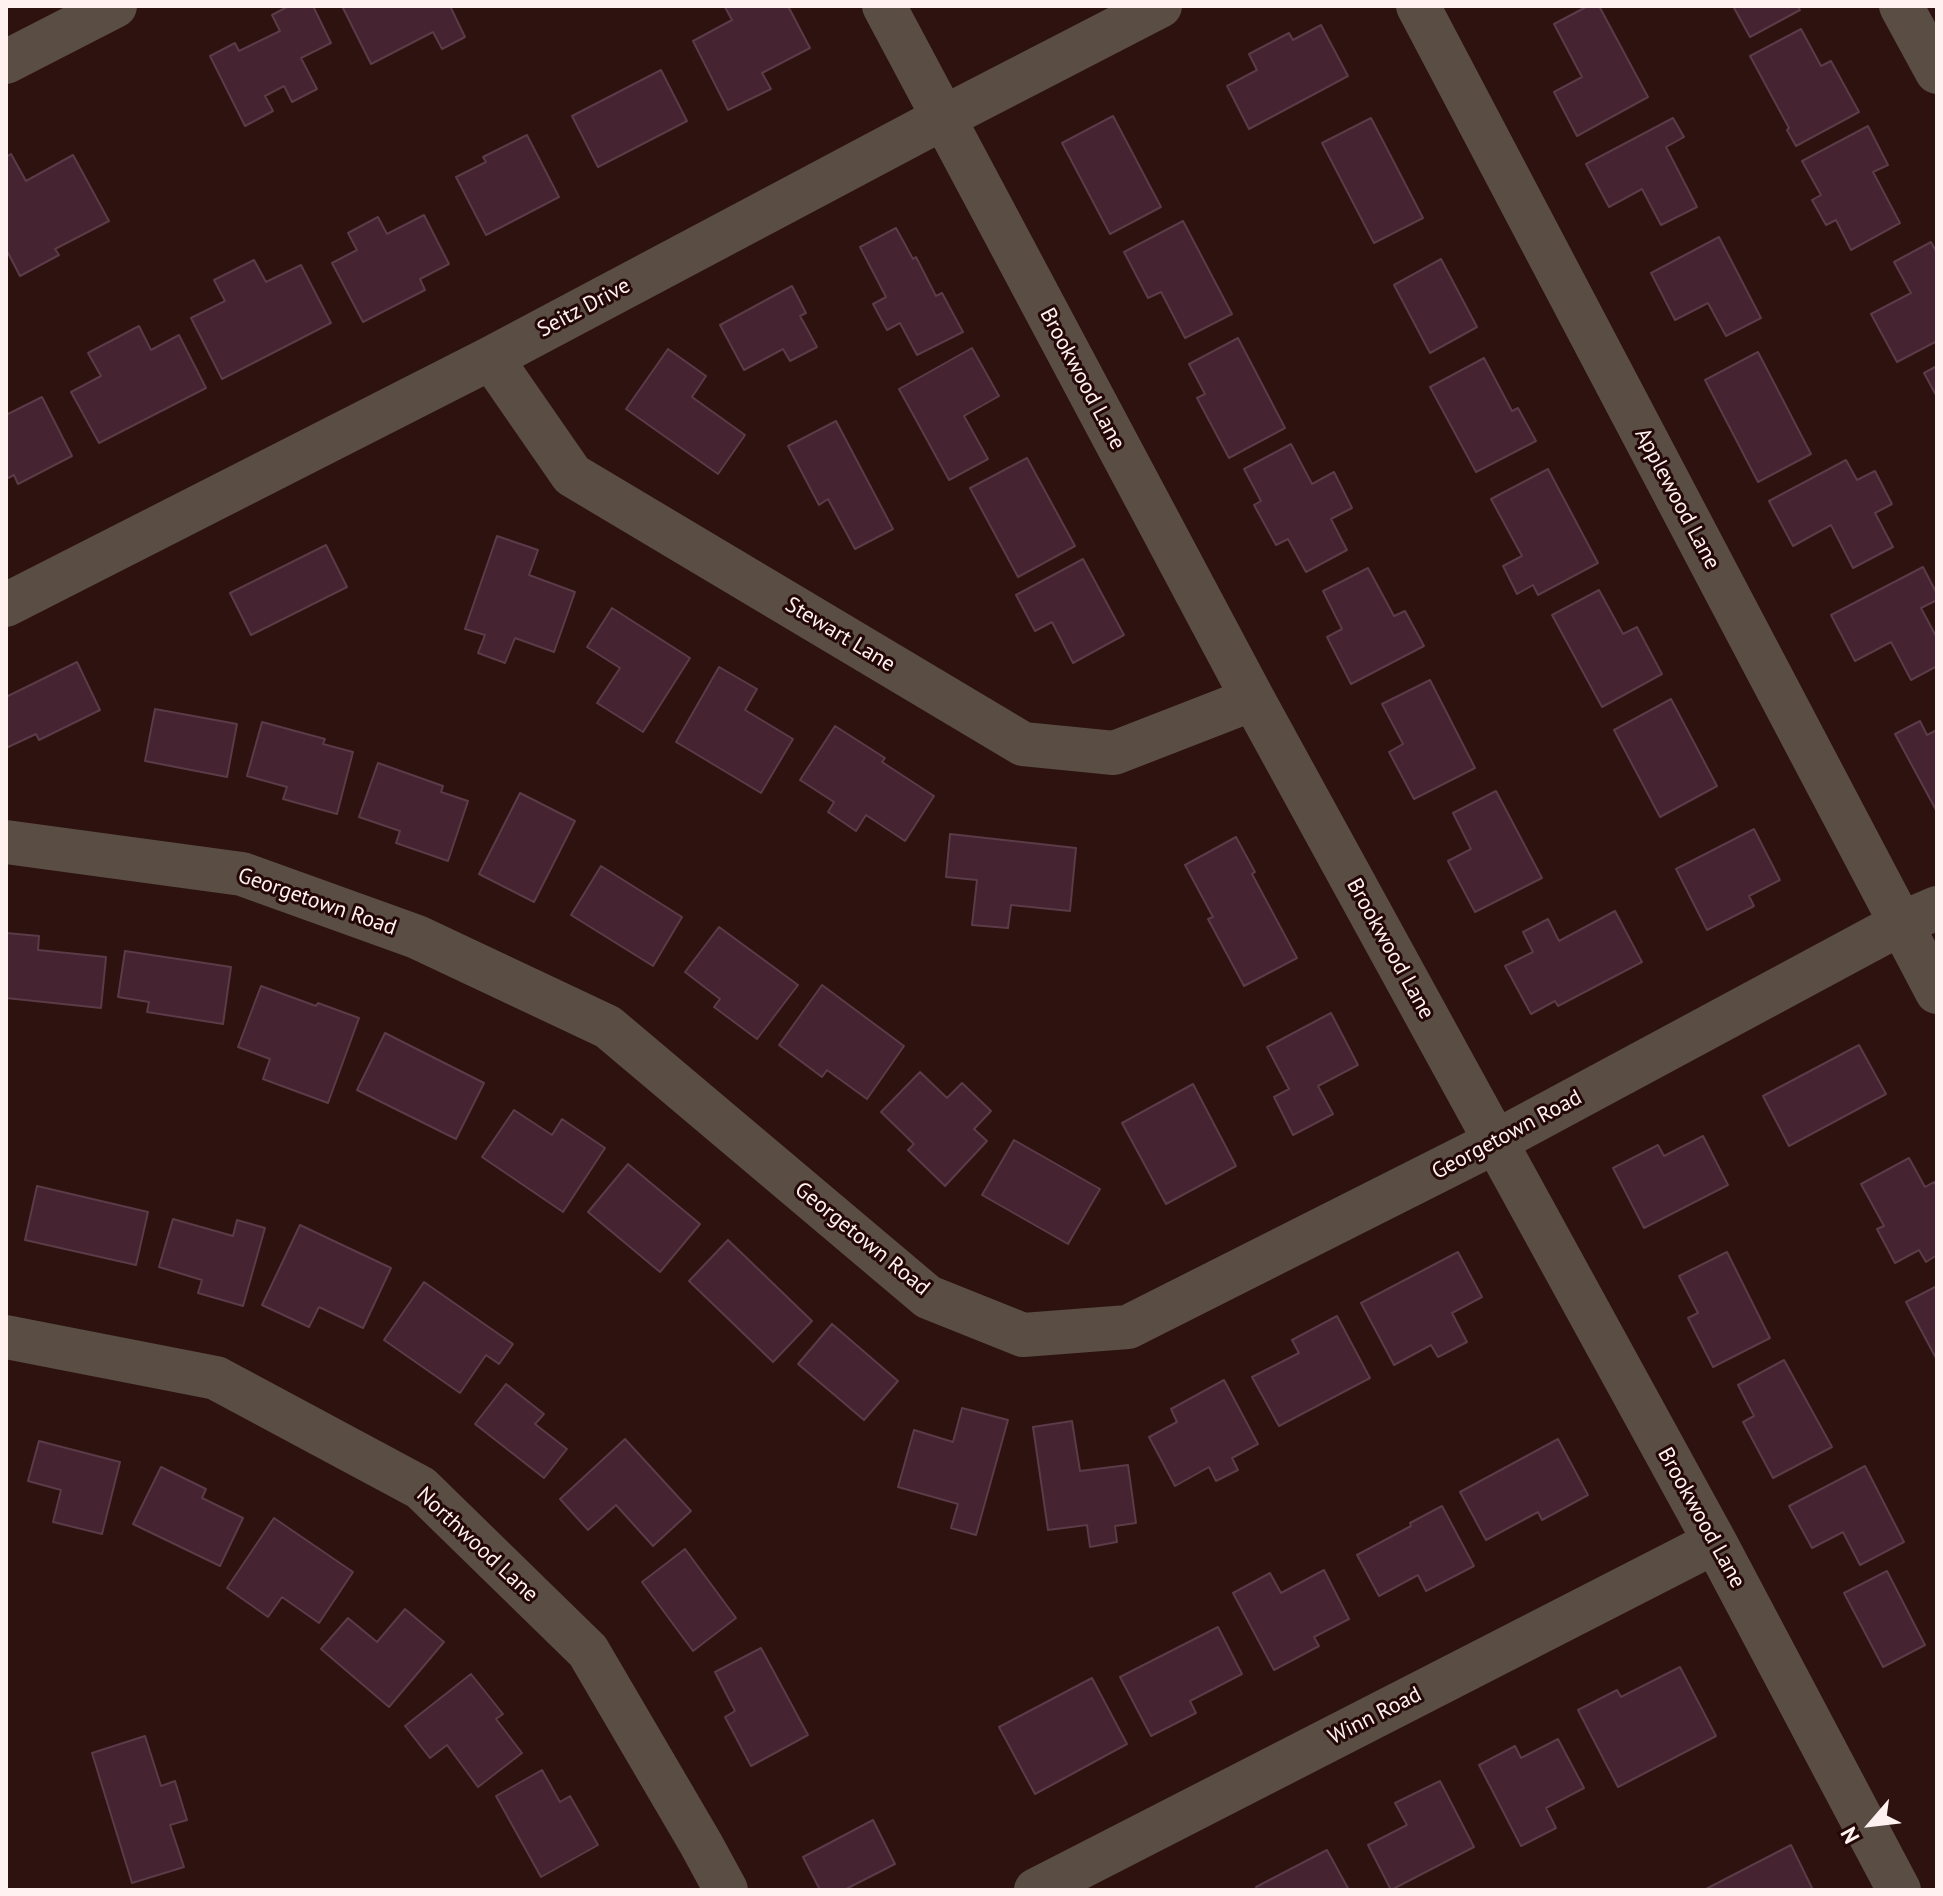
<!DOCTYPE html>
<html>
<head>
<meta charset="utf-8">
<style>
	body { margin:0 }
	#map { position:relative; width:1943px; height:1896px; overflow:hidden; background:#2e1210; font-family:"PT Sans",sans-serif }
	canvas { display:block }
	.frame { position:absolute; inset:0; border:8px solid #fef1ef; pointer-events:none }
	.north { position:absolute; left:1831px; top:1784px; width:80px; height:80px; -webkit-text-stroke:6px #240807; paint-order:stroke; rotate:242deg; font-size:22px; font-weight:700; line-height:32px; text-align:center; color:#fef1ef }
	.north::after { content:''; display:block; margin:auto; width:28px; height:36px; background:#fef1ef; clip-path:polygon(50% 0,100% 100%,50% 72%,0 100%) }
</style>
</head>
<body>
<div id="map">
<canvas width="1943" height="1896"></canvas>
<div class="frame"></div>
<div class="north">N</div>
</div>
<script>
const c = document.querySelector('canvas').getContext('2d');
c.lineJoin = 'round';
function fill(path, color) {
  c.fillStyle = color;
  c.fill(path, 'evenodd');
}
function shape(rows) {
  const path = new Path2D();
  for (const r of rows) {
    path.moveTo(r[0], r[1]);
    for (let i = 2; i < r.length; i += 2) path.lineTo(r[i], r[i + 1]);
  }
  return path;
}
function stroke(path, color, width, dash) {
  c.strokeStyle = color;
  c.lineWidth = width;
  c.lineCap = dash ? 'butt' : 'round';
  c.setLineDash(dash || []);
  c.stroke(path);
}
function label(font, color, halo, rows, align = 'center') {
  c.font = font + ' "PT Sans",sans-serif';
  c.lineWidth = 6;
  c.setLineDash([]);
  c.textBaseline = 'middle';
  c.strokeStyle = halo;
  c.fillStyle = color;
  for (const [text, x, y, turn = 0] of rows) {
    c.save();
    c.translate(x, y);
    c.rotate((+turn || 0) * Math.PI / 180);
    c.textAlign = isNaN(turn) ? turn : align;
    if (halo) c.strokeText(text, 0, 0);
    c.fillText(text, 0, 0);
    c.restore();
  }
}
const building = shape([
	[289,6,313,6,331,43,301,58,317,89,292,102,284,86,265,96,273,111,245,126,210,56,235,43,239,51,280,31,272,15,289,6],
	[342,6,450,6,465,37,442,49,433,32,371,64,342,6],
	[727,6,788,6,810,48,762,73,771,89,728,110,693,41,732,20,725,7,727,6],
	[1588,6,1599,6,1648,97,1577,136,1554,92,1582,77,1554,24,1588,6],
	[1733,6,1797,6,1800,10,1750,37,1733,6],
	[1321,25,1348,76,1249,129,1227,86,1257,70,1249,54,1289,33,1293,40,1321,25],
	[1801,29,1821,66,1831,61,1859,112,1796,146,1787,130,1789,128,1750,56,1801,29],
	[661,70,687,121,598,167,572,116,661,70],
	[1113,116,1161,207,1110,234,1062,143,1113,116],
	[1371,118,1423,218,1374,243,1322,143,1371,118],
	[1673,118,1684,137,1666,147,1697,207,1661,225,1642,189,1609,207,1586,164,1673,118],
	[1868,126,1888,165,1873,172,1900,223,1851,250,1836,220,1826,225,1812,200,1821,195,1802,161,1868,126],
	[527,135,559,197,486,235,456,177,486,162,483,157,527,135],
	[11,154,26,181,73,155,109,221,55,249,59,255,20,276,6,249,6,157,11,154],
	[424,215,449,264,420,279,425,290,363,322,332,263,357,250,348,233,378,217,387,234,424,215],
	[1183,221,1232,314,1185,338,1161,292,1148,298,1124,252,1183,221],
	[896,228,913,259,916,257,936,296,942,293,963,332,917,355,900,323,887,330,873,304,886,297,860,247,896,228],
	[1719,237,1761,318,1726,336,1708,303,1675,320,1651,273,1719,237],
	[1931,242,1937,253,1937,341,1897,362,1871,314,1911,293,1894,262,1931,242],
	[1441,259,1477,327,1430,353,1394,285,1441,259],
	[254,260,266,282,301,265,331,323,222,379,191,318,225,301,214,280,254,260],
	[792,286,806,313,800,316,817,347,790,361,783,349,744,370,720,325,792,286],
	[139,326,151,350,179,335,206,388,99,443,71,392,101,376,88,353,139,326],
	[1238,338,1285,428,1229,458,1197,398,1205,394,1189,364,1238,338],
	[972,348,999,396,964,416,988,459,949,480,899,389,972,348],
	[668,349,706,376,692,397,745,435,718,474,626,409,668,349],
	[1758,352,1811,454,1758,482,1705,380,1758,352],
	[1484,358,1512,411,1518,408,1536,441,1476,472,1430,387,1484,358],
	[1937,366,1937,397,1924,373,1937,366],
	[42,397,72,456,18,484,14,475,6,479,6,415,42,397],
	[836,421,893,529,855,549,828,499,819,505,788,446,836,421],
	[1291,444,1312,484,1334,472,1352,508,1331,519,1347,550,1306,572,1288,539,1276,545,1254,505,1261,501,1244,469,1291,444],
	[1027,458,1075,546,1018,577,970,488,1027,458],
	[1846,460,1857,480,1875,471,1892,504,1875,513,1893,547,1853,568,1831,525,1793,546,1769,501,1846,460],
	[1548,469,1598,563,1538,595,1533,585,1517,594,1503,566,1522,556,1491,499,1548,469],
	[497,536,538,550,529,575,575,592,554,652,515,638,505,663,478,653,485,635,465,629,497,536],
	[326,545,347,587,251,635,230,593,326,545],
	[1083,559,1124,635,1073,663,1052,622,1035,631,1016,595,1083,559],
	[1923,567,1937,594,1937,600,1921,608,1937,638,1937,666,1911,680,1891,642,1855,661,1831,615,1923,567],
	[1368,568,1394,616,1405,611,1424,646,1351,684,1327,637,1342,629,1323,591,1368,568],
	[1599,590,1623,634,1637,627,1662,674,1602,707,1552,615,1599,590],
	[612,608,690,658,643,732,597,703,620,668,587,647,612,608],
	[77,662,100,710,39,740,36,734,6,748,6,697,77,662],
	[719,667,757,689,745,710,793,739,761,793,676,742,719,667],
	[1430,680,1475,768,1414,799,1389,752,1403,744,1382,704,1430,680],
	[1671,699,1717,786,1660,817,1614,730,1671,699],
	[155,709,237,724,227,777,145,761,155,709],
	[1920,721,1927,735,1937,730,1936,810,1895,734,1920,721],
	[262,722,325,739,323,744,353,752,337,814,283,799,287,787,247,776,262,722],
	[835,726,885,758,882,762,934,796,905,841,866,815,856,831,828,812,834,802,800,780,835,726],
	[378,763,443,786,441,792,468,801,448,861,396,843,400,831,359,817,378,763],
	[1496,791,1542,878,1475,912,1448,861,1471,849,1453,813,1496,791],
	[520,793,575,821,534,902,479,874,520,793],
	[1754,829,1780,880,1749,896,1754,906,1707,930,1676,869,1754,829],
	[950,834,1076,848,1070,911,1011,905,1008,928,972,925,977,880,946,877,950,834],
	[1236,837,1255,872,1252,874,1297,958,1244,986,1208,919,1213,917,1185,865,1236,837],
	[601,866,682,917,653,966,571,915,601,866],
	[1615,911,1642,962,1558,1006,1555,1001,1531,1014,1505,966,1533,952,1523,932,1548,919,1559,941,1615,911],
	[719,927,798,985,757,1039,714,1007,720,999,685,972,719,927],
	[6,933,39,936,38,950,106,957,101,1008,6,998,6,933],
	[125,951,231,967,223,1024,147,1012,149,1002,118,997,125,951],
	[822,985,904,1046,867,1099,827,1070,822,1077,779,1045,822,985],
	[261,986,316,1006,318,1003,359,1018,328,1103,263,1079,270,1059,238,1047,261,986],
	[1331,1013,1358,1065,1318,1086,1333,1114,1293,1135,1274,1097,1289,1089,1267,1047,1331,1013],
	[385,1033,484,1083,456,1139,357,1090,385,1033],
	[1859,1045,1886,1094,1789,1146,1763,1096,1859,1045],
	[920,1072,947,1098,962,1083,991,1111,974,1129,987,1141,945,1186,908,1150,914,1144,881,1112,920,1072],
	[1193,1084,1236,1166,1166,1204,1122,1123,1193,1084],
	[514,1110,552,1135,562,1119,605,1148,563,1212,482,1157,514,1110],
	[1703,1136,1728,1185,1644,1228,1613,1168,1658,1145,1664,1156,1703,1136],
	[1014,1140,1100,1189,1068,1244,982,1195,1014,1140],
	[1909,1158,1925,1187,1934,1182,1937,1187,1937,1255,1926,1262,1919,1250,1895,1263,1877,1229,1884,1226,1861,1184,1909,1158],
	[628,1164,700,1224,660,1272,588,1212,628,1164],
	[37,1186,148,1212,136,1265,25,1240,37,1186],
	[173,1219,233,1236,237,1220,265,1228,243,1306,198,1293,202,1280,159,1267,173,1219],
	[300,1225,391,1268,363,1328,319,1307,309,1327,262,1305,300,1225],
	[728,1240,812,1321,773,1362,689,1281,728,1240],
	[1458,1252,1482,1297,1452,1313,1467,1342,1438,1357,1431,1345,1394,1365,1361,1303,1458,1252],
	[1727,1252,1770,1338,1713,1367,1688,1318,1698,1313,1679,1276,1727,1252],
	[424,1282,513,1344,499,1364,486,1355,460,1393,384,1340,424,1282],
	[1937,1286,1937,1360,1906,1302,1937,1286],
	[1337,1316,1370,1378,1279,1426,1252,1377,1299,1353,1292,1340,1337,1316],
	[832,1324,898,1381,864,1420,798,1364,832,1324],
	[1784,1360,1832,1447,1773,1478,1743,1422,1754,1416,1738,1385,1784,1360],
	[1224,1380,1258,1444,1232,1458,1238,1470,1216,1481,1209,1467,1175,1486,1149,1437,1177,1422,1171,1409,1224,1380],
	[506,1384,544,1414,535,1424,567,1449,544,1478,475,1424,506,1384],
	[962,1408,1008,1420,976,1535,951,1528,958,1504,898,1487,914,1430,953,1442,962,1408],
	[1072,1421,1080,1471,1128,1465,1136,1523,1115,1526,1117,1542,1090,1547,1087,1525,1048,1530,1033,1427,1072,1421],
	[625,1439,691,1511,653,1546,616,1505,588,1530,560,1499,625,1439],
	[1558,1439,1588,1495,1542,1520,1538,1512,1486,1540,1460,1492,1558,1439],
	[39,1441,120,1462,102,1534,53,1522,61,1490,28,1481,39,1441],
	[1865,1466,1904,1542,1860,1565,1843,1532,1812,1548,1789,1506,1865,1466],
	[161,1467,206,1489,202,1498,243,1518,220,1566,133,1524,161,1467],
	[1442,1506,1474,1566,1426,1591,1418,1575,1379,1596,1357,1555,1411,1526,1410,1523,1442,1506],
	[274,1518,353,1572,319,1623,282,1597,268,1617,227,1588,274,1518],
	[685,1549,736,1618,693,1651,642,1582,685,1549],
	[1324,1570,1349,1619,1314,1637,1319,1646,1274,1670,1233,1593,1270,1573,1281,1593,1324,1570],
	[1887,1571,1925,1645,1883,1667,1844,1593,1887,1571],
	[405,1609,444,1642,389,1707,321,1649,348,1618,377,1642,405,1609],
	[1218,1627,1242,1674,1190,1701,1196,1713,1151,1736,1120,1677,1218,1627],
	[761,1648,808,1735,751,1766,725,1717,735,1711,715,1672,761,1648],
	[1680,1667,1716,1736,1618,1787,1578,1710,1617,1690,1621,1697,1680,1667],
	[471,1674,503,1714,496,1719,522,1753,478,1787,447,1745,430,1758,405,1726,471,1674],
	[1092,1678,1127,1744,1035,1794,999,1727,1092,1678],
	[145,1736,161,1786,175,1781,187,1820,170,1825,184,1867,132,1883,92,1753,145,1736],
	[1558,1739,1584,1788,1546,1808,1556,1828,1521,1846,1479,1765,1515,1746,1521,1758,1558,1739],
	[542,1770,560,1802,570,1796,598,1845,541,1877,496,1796,542,1770],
	[1440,1781,1474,1847,1391,1890,1368,1845,1407,1825,1395,1803,1440,1781],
	[873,1820,895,1864,844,1890,820,1890,803,1857,873,1820],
	[1791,1845,1812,1888,1808,1890,1704,1890,1791,1845],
	[1327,1850,1349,1890,1258,1890,1256,1887,1327,1850]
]);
fill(building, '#452331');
stroke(building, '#5a3b47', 2);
stroke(shape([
	[884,6,1253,699,1715,1542,1899,1890],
	[1418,6,1937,992],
	[1901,6,1937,72],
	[6,62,115,6],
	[491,358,572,475,1023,744,1114,753,1253,699],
	[6,605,491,358,943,118,1160,6],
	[6,842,242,874,417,937,608,1027,928,1297,1023,1335,1128,1327,1495,1142,1900,924,1937,908],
	[6,1337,216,1378,421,1488,588,1651,701,1844,726,1890],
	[1036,1890,1715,1542]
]), '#594d44', 44);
label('22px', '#fef1ef', '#240807', [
	["Seitz Drive",584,308,-28],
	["Brookwood Lane",1082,379,62],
	["Applewood Lane",1677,499,62],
	["Stewart Lane",840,635,31],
	["Georgetown Road",317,902,19],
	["Brookwood Lane",1390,949,61],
	["Georgetown Road",1507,1135,-28],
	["Georgetown Road",862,1239,39],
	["Brookwood Lane",1701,1518,61],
	["Northwood Lane",477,1545,43],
	["Winn Road",1375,1716,-27]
]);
</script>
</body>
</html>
